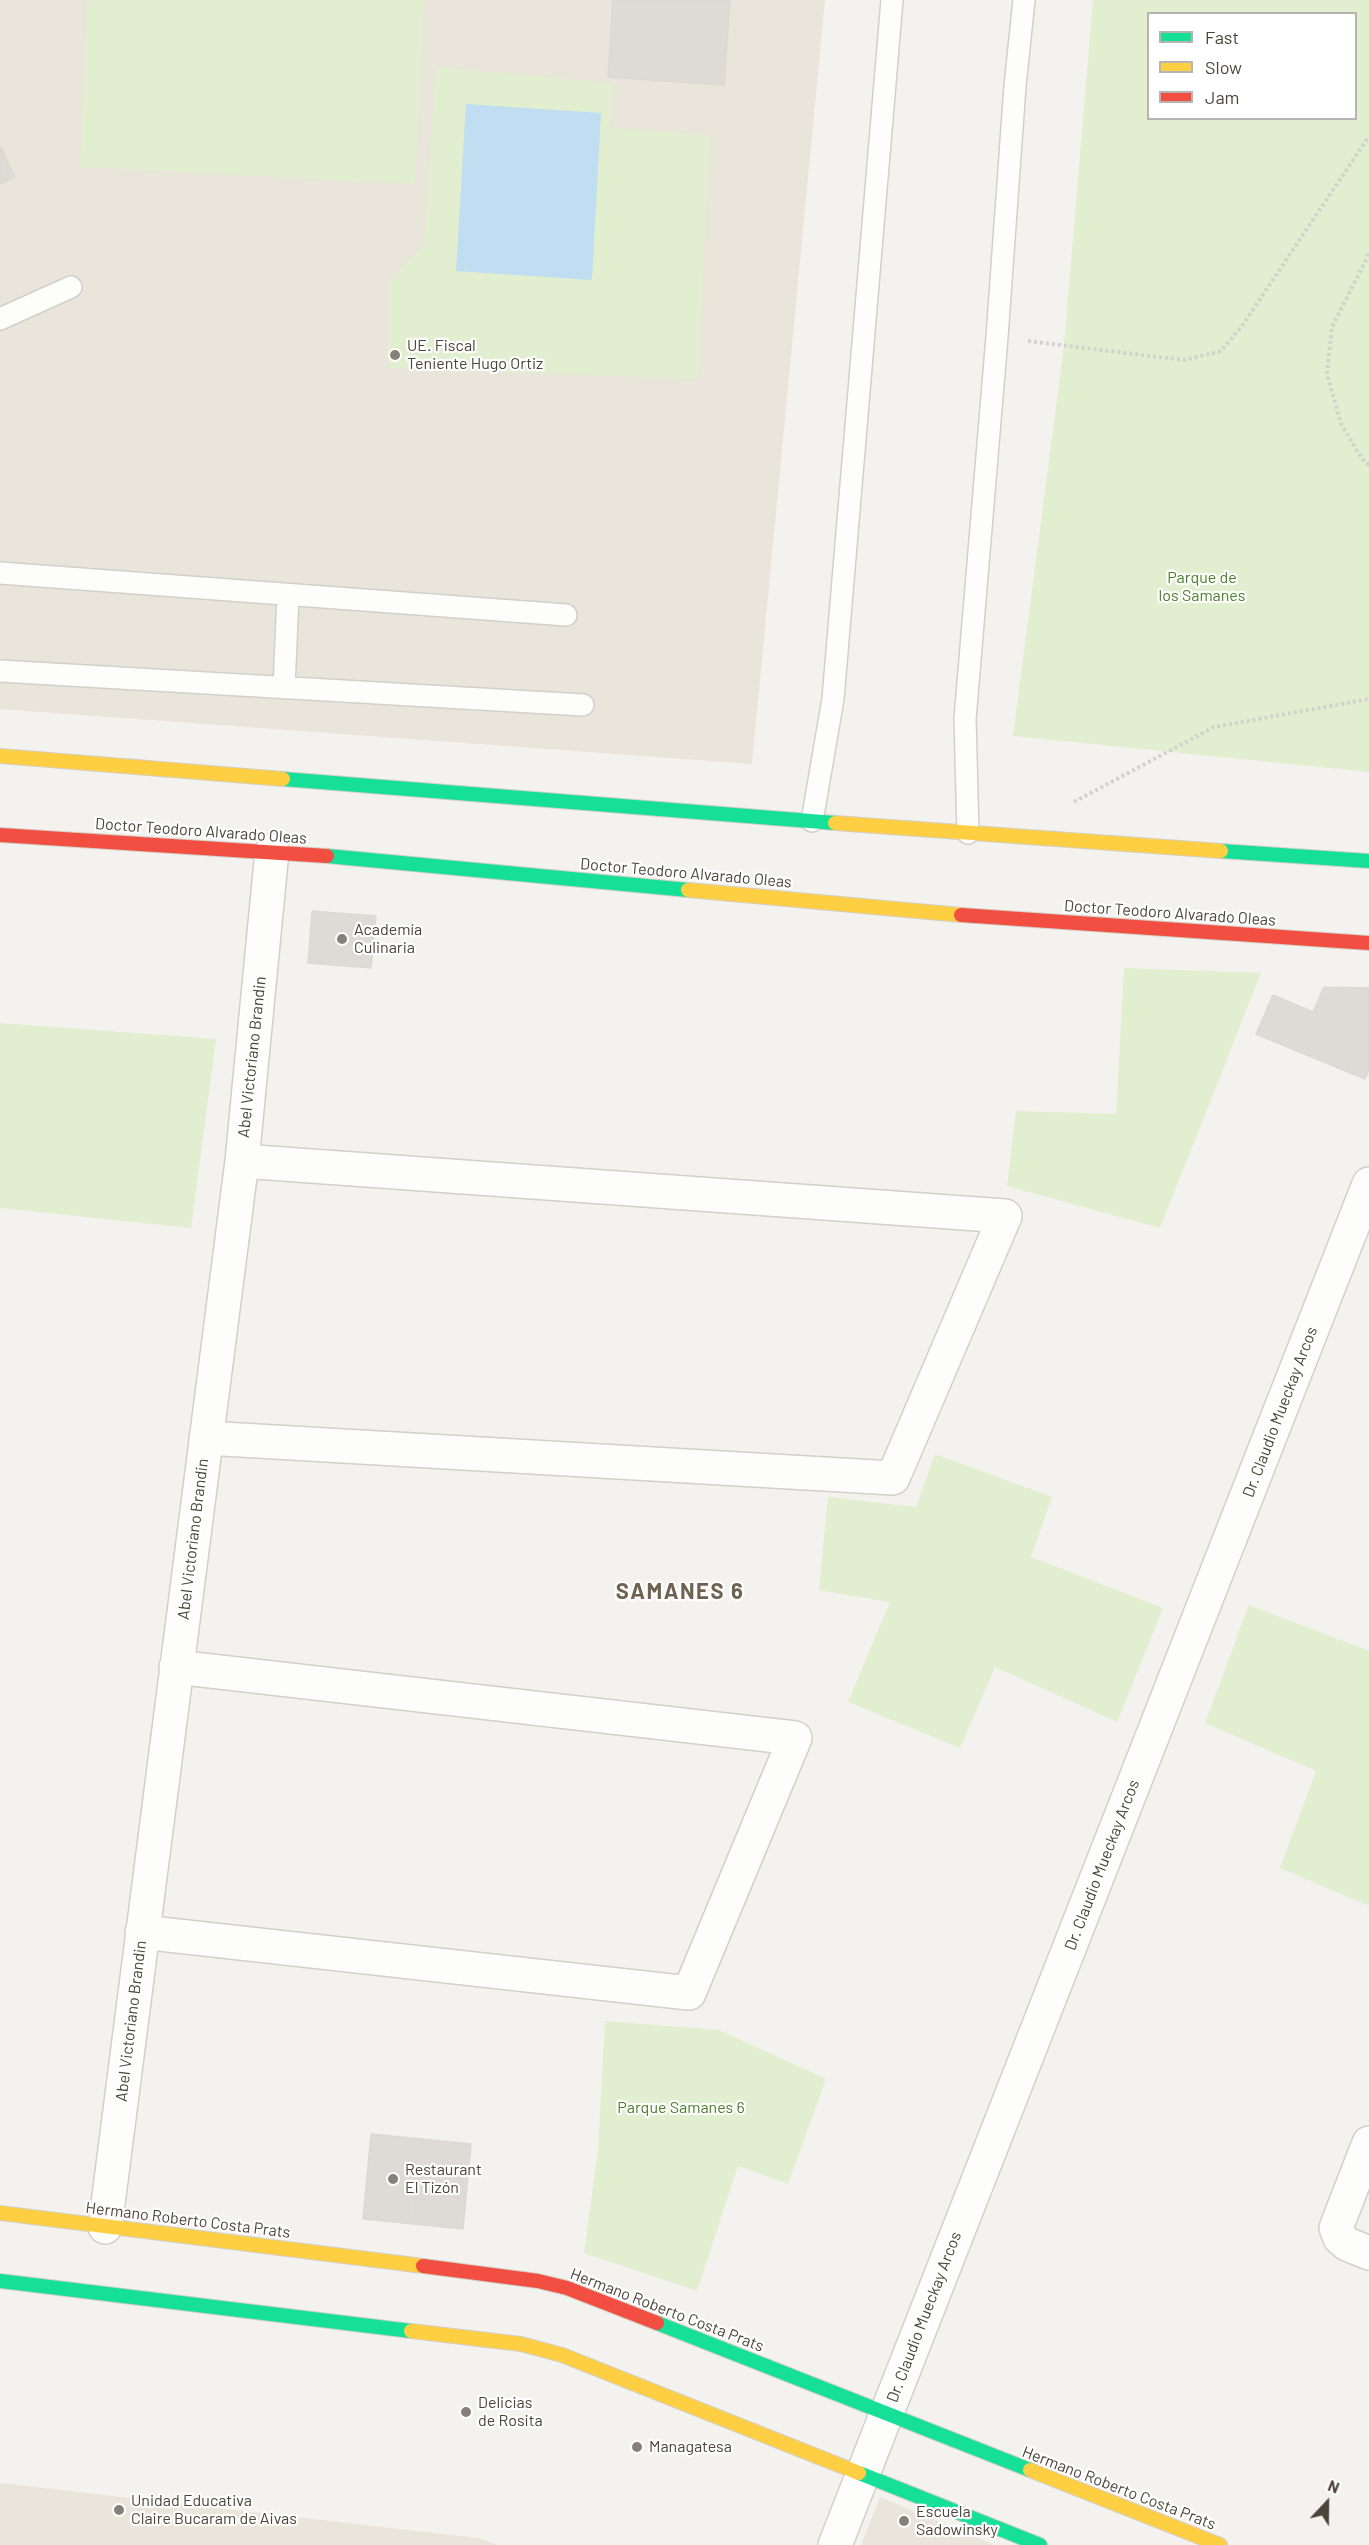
<!DOCTYPE html>
<html>
<head>
<meta charset="utf-8">
<style>
	body { margin:0 }
	#map { position:relative; width:1369px; height:2545px; overflow:hidden; background:#f4f2ee; font-family:Barlow,sans-serif }
	canvas { display:block }
	.legend { position:absolute; left:1147px; top:12px; width:210px; height:108px; box-sizing:border-box; background:#fff; border:2px solid #b7b4b0; margin:0; padding:8px 10px; list-style:none; font-size:18px; color:#4b4439 }
	.legend li { display:flex; align-items:center; gap:12px; height:30px }
	.legend b { width:30px; border:2px solid #b7b4b0 }
	.north { position:absolute; left:1297px; top:2473px; width:60px; height:60px; -webkit-text-stroke:4px #fff; paint-order:stroke; rotate:22deg; font-size:16px; font-weight:700; line-height:24px; text-align:center; color:#4b4439 }
	.north::after { content:''; display:block; margin:auto; width:21px; height:27px; background:#4b4439; clip-path:polygon(50% 0,100% 100%,50% 72%,0 100%) }
</style>
</head>
<body>
<div id="map">
<canvas width="1369" height="2545"></canvas>
<ul class="legend">
<li><b style="height:8px;background:#16e098"></b>Fast</li>
<li><b style="height:8px;background:#ffcf43"></b>Slow</li>
<li><b style="height:8px;background:#f24e42"></b>Jam</li>
</ul>
<div class="north">N</div>
</div>
<script>
const c = document.querySelector('canvas').getContext('2d');
c.lineJoin = 'round';
function fill(path, color) {
  c.fillStyle = color;
  c.fill(path, 'evenodd');
}
function shape(rows) {
  const path = new Path2D();
  for (const r of rows) {
    path.moveTo(r[0], r[1]);
    for (let i = 2; i < r.length; i += 2) path.lineTo(r[i], r[i + 1]);
  }
  return path;
}
function stroke(path, color, width, dash) {
  c.strokeStyle = color;
  c.lineWidth = width;
  c.lineCap = dash ? 'butt' : 'round';
  c.setLineDash(dash || []);
  c.stroke(path);
}
function label(font, color, halo, rows, align = 'center') {
  c.font = font + ' Barlow,sans-serif';
  c.lineWidth = 4.5;
  c.setLineDash([]);
  c.textBaseline = 'middle';
  c.strokeStyle = halo;
  c.fillStyle = color;
  for (const [text, x, y, turn = 0] of rows) {
    c.save();
    c.translate(x, y);
    c.rotate((+turn || 0) * Math.PI / 180);
    c.textAlign = isNaN(turn) ? turn : align;
    if (halo) c.strokeText(text, 0, 0);
    c.fillText(text, 0, 0);
    c.restore();
  }
}
fill(shape([
	[0,0,825,0,752,764,0,709],
	[0,2483,478,2538,498,2545,0,2545],
	[880,2497,995,2545,861,2545]
]), '#eae5da');
fill(shape([
	[87,0,424,0,415,184,80,167],
	[1093,0,1369,0,1369,772,1013,736,1064,346],
	[1148,14,1356,14,1356,118,1148,118],
	[436,67,613,83,610,128,710,135,698,379,388,368,389,282,424,244],
	[1124,968,1261,973,1160,1228,1007,1186,1016,1111,1116,1114],
	[0,1023,216,1039,191,1228,0,1208],
	[935,1454,1052,1497,1031,1557,1163,1608,1117,1722,995,1667,960,1748,848,1702,890,1602,819,1590,828,1497,916,1507],
	[1249,1605,1369,1651,1369,1906,1280,1868,1316,1771,1205,1723],
	[605,2021,719,2030,826,2079,788,2184,738,2166,697,2291,584,2253,598,2150]
]), '#e1eecf');
fill(shape([
	[466,104,601,113,592,280,456,271]
]), '#c0ddf1');
const building = shape([
	[613,0,730,0,724,85,608,77,613,0],
	[0,146,15,177,0,184,0,146],
	[312,911,376,916,371,968,308,963,312,911],
	[1324,987,1369,988,1369,1070,1365,1079,1256,1034,1273,995,1313,1012,1324,987],
	[371,2134,422,2139,414,2224,363,2219,371,2134],
	[422,2139,471,2144,463,2229,414,2224,422,2139]
]);
fill(building, '#dedbd6');
stroke(building, '#dcd9d4', 1.5);
const lane = shape([
	[0,319,71,287],
	[0,573,566,615],
	[0,671,583,705],
	[284,688,288,595],
	[812,821,833,699,892,0],
	[968,833,965,719,997,337,1015,86,1024,0]
]);
const street = shape([
	[206,1438,893,1478,1005,1216,242,1161],
	[142,1932,689,1993,795,1738,176,1667],
	[1369,2143,1336,2228,1340,2238,1347,2244,1369,2253],
	[105,2227,242,1161,272,851],
	[835,2545,1369,1184]
]);
const fast = shape([
	[283,779,835,823],
	[1221,851,1369,861],
	[327,856,688,890],
	[0,2281,411,2331],
	[657,2323,1030,2470],
	[859,2473,1040,2545]
]);
const slow = shape([
	[0,756,283,779],
	[835,823,1221,851],
	[688,890,961,915],
	[0,2213,423,2266],
	[411,2331,521,2344,562,2355,859,2473],
	[1030,2470,1220,2545]
]);
const jam = shape([
	[0,835,327,856],
	[961,915,1369,943],
	[423,2266,538,2281,567,2288,657,2323]
]);
stroke(lane, '#d2d0cb', 24);
stroke(street, '#d2d0cb', 36);
stroke(fast, '#d3cfc5', 16);
stroke(slow, '#d3cfc5', 16);
stroke(jam, '#d3cfc5', 16);
stroke(shape([
	[1369,254,1332,327,1327,374,1341,424,1362,459,1369,465],
	[1028,341,1184,360,1221,351,1242,326,1369,136],
	[1074,802,1214,727,1369,699]
]), '#d3d2cc', 4, [3, 3]);
stroke(lane, '#fdfdfc', 21);
stroke(street, '#fdfdfc', 33);
stroke(fast, '#16e098', 14);
stroke(slow, '#ffcf43', 14);
stroke(jam, '#f24e42', 14);
for (const [x, y, r, color] of [
	[395,355,6,"#868178"],
	[342,939,6,"#868178"],
	[393,2179,6,"#868178"],
	[466,2412,6,"#868178"],
	[637,2447,6,"#868178"],
	[119,2510,6,"#868178"],
	[904,2521,6,"#868178"]
]) {
  const dot = new Path2D();
  dot.arc(x, y, r, 0, 2 * Math.PI);
  c.fillStyle = color;
  c.fill(dot);
  stroke(dot, '#fff', 2);
}
label('16px', '#4b4439', '#fff', [
	["UE. Fiscal",407,346],
	["Teniente Hugo Ortiz",407,364],
	["Academía",354,930],
	["Culinaria",354,948],
	["Restaurant",405,2170],
	["El Tizón",405,2188],
	["Delicias",478,2403],
	["de Rosita",478,2421],
	["Managatesa",649,2447],
	["Unidad Educativa",131,2501],
	["Claire Bucaram de Aivas",131,2519],
	["Escuela",916,2512],
	["Sadowinsky",916,2530]
], 'left');
label('16px', '#4a7f2a', '#fff', [
	["Parque de",1202,578],
	["los Samanes",1202,596],
	["Parque Samanes 6",681,2108]
]);
label('16px', '#4b4439', '#fff', [
	["Doctor Teodoro Alvarado Oleas",201,831,4],
	["Doctor Teodoro Alvarado Oleas",686,873,5],
	["Doctor Teodoro Alvarado Oleas",1170,913,4],
	["Abel Victoriano Brandin",252,1057,-84],
	["Dr. Claudio Mueckay Arcos",1280,1412,-69],
	["Abel Victoriano Brandin",193,1539,-83],
	["Dr. Claudio Mueckay Arcos",1102,1865,-69],
	["Abel Victoriano Brandin",131,2021,-83],
	["Hermano Roberto Costa Prats",188,2220,7],
	["Hermano Roberto Costa Prats",667,2310,21],
	["Dr. Claudio Mueckay Arcos",924,2317,-69],
	["Hermano Roberto Costa Prats",1119,2488,21]
]);
c.letterSpacing = '1.5px';
label('bold 22px', '#6e6250', '#fff', [
	["SAMANES 6",680,1592]
]);
c.letterSpacing = '0px';
</script>
</body>
</html>
